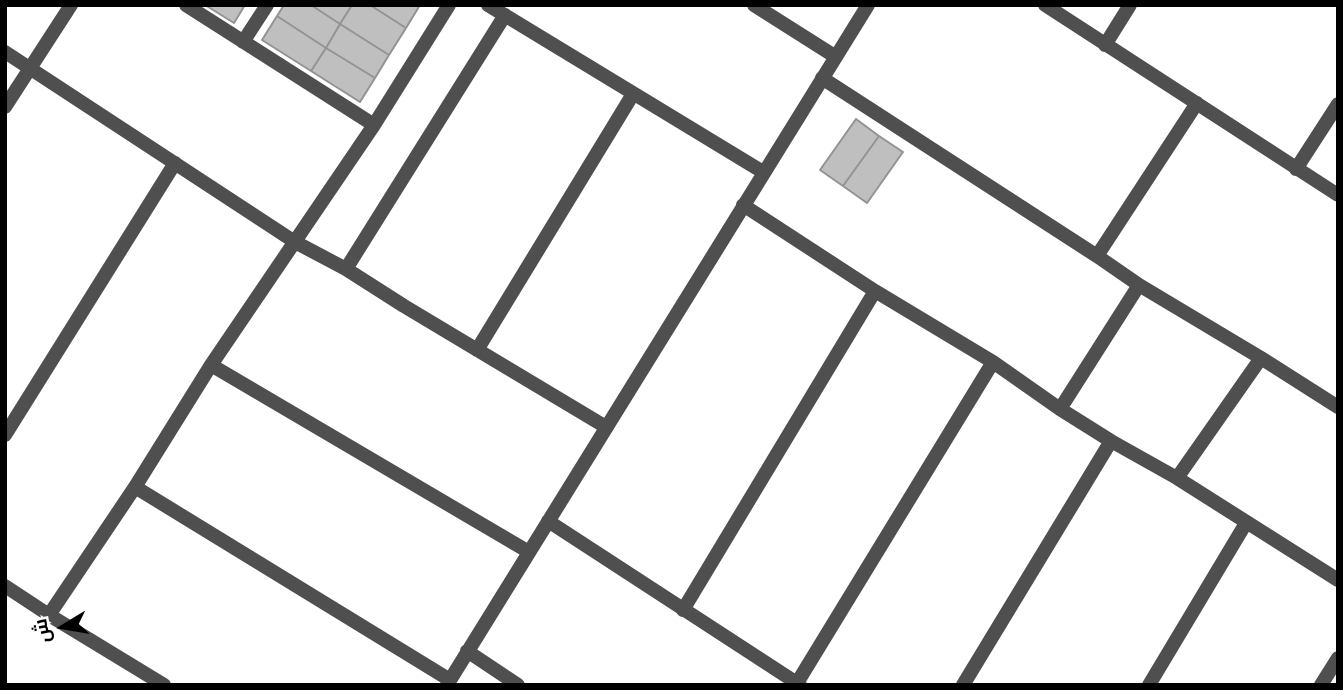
<!DOCTYPE html>
<html>
<head>
<meta charset="utf-8">
<style>
	body { margin:0 }
	#map { position:relative; width:1343px; height:690px; overflow:hidden; background:#fff; font-family:"Nunito Sans",Cairo,sans-serif }
	canvas { display:block }
	.frame { position:absolute; inset:0; border:7px solid #000; pointer-events:none }
	.north { position:absolute; left:28px; top:592px; width:70px; height:70px; -webkit-text-stroke:5px #fff; paint-order:stroke; rotate:259deg; font-size:19px; font-weight:700; line-height:28px; text-align:center; color:#000 }
	.north::after { content:''; display:block; margin:auto; width:24px; height:32px; background:#000; clip-path:polygon(50% 0,100% 100%,50% 72%,0 100%) }
</style>
</head>
<body>
<div id="map">
<canvas width="1343" height="690"></canvas>
<div class="frame"></div>
<div class="north">ش</div>
</div>
<script>
const c = document.querySelector('canvas').getContext('2d');
c.lineJoin = 'round';
function fill(path, color) {
  c.fillStyle = color;
  c.fill(path, 'evenodd');
}
function shape(rows) {
  const path = new Path2D();
  for (const r of rows) {
    path.moveTo(r[0], r[1]);
    for (let i = 2; i < r.length; i += 2) path.lineTo(r[i], r[i + 1]);
  }
  return path;
}
function stroke(path, color, width, dash) {
  c.strokeStyle = color;
  c.lineWidth = width;
  c.lineCap = dash ? 'butt' : 'round';
  c.setLineDash(dash || []);
  c.stroke(path);
}
const building = shape([
	[205,5,245,5,234,23,205,5],
	[284,5,311,5,340,24,326,48,277,16,284,5],
	[311,5,352,5,340,24,311,5],
	[352,5,370,5,406,28,389,55,340,24,352,5],
	[370,5,420,5,406,28,370,5],
	[277,16,326,48,311,71,262,40,277,16],
	[340,24,389,55,375,78,326,48,340,24],
	[326,48,375,78,360,102,311,71,326,48],
	[856,119,879,136,843,186,820,170,856,119],
	[879,136,903,152,867,203,843,186,879,136]
]);
fill(building, '#bfbfbf');
stroke(building, '#939393', 2);
stroke(shape([
	[186,5,374,125],
	[488,5,763,172],
	[754,5,836,57],
	[1045,5,1338,195],
	[243,42,267,5],
	[1105,45,1130,5],
	[5,52,295,242,346,269,404,306,606,427],
	[822,78,1097,256,1139,285,1261,358,1338,407],
	[5,107,71,5],
	[1296,169,1338,104],
	[743,205,875,291,993,362,1060,409,1111,441,1177,478,1338,580],
	[1097,256,1197,103],
	[346,269,505,15],
	[477,350,633,94],
	[211,365,529,552],
	[1060,409,1139,285],
	[5,435,175,163],
	[1177,478,1261,358],
	[135,487,450,680],
	[548,521,800,685],
	[5,586,49,615,164,685],
	[683,610,875,291],
	[49,615,135,487,211,365,374,125,449,5],
	[467,651,518,685],
	[797,683,993,362],
	[447,685,868,5],
	[963,685,1111,441],
	[1149,685,1246,523],
	[1321,685,1338,658]
]), '#4f4f4f', 14);
</script>
</body>
</html>
